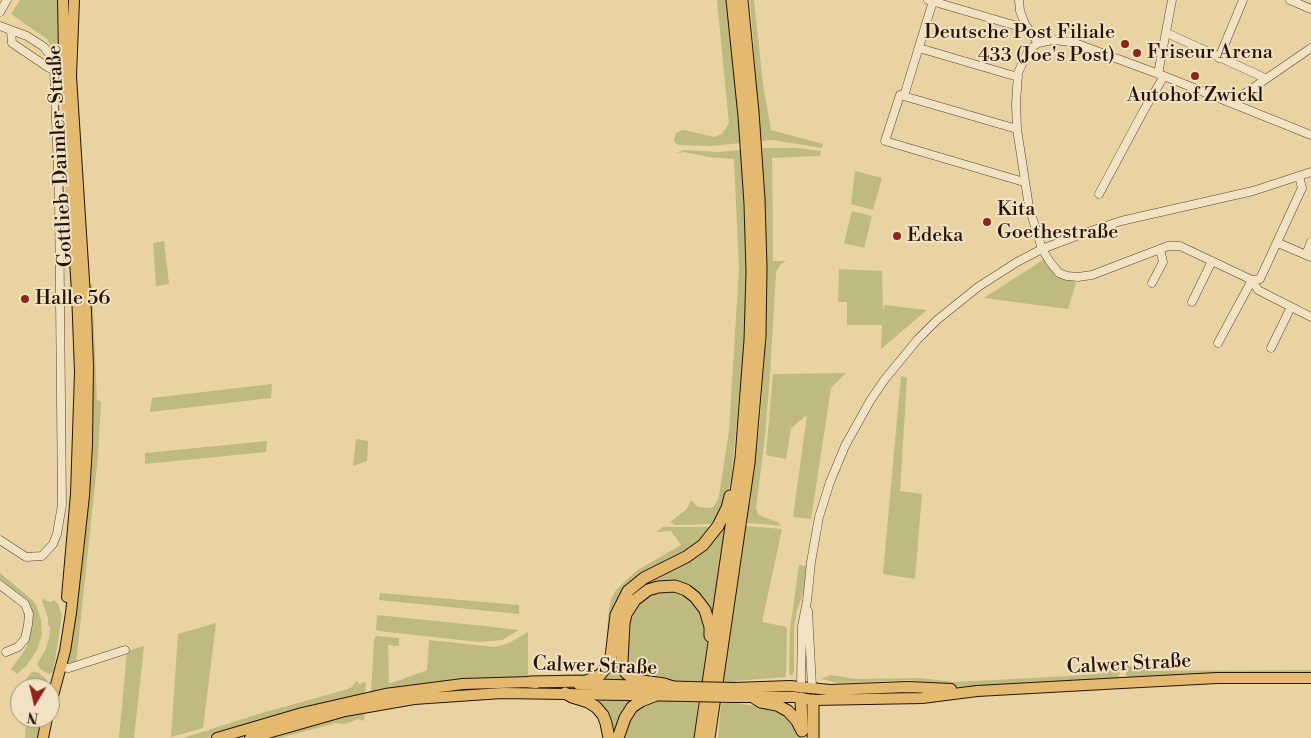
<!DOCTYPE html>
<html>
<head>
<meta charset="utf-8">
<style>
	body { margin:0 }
	#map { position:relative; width:1311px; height:738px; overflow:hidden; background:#e9d3a2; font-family:"Libre Bodoni",serif }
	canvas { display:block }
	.north { position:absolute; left:10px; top:678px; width:50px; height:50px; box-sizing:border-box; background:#f1e2c3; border:1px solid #a09078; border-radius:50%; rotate:189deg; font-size:14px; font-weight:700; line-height:20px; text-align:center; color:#271408 }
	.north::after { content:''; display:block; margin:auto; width:18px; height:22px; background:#8f2418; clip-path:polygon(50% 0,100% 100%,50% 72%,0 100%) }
</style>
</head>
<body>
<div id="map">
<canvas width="1311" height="738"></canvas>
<div class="north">N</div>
</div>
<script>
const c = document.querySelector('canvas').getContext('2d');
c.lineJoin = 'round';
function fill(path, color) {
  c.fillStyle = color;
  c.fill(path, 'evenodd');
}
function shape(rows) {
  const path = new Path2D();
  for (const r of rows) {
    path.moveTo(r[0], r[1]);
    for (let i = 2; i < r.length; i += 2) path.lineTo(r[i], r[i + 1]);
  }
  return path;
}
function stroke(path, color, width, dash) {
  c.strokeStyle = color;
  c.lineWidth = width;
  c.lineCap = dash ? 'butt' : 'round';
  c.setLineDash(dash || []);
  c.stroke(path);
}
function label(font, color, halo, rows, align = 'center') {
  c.font = font + ' "Libre Bodoni",serif';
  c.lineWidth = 4;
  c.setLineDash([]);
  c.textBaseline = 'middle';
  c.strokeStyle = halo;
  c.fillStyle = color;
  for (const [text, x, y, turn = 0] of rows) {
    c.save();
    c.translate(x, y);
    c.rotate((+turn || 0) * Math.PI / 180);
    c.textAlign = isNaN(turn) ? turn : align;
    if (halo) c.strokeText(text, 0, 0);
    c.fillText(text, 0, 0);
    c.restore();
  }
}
fill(shape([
	[20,0,60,0,60,62,58,62,47,39,11,14],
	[717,0,726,0,741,143,711,146,679,145,675,143,674,140,676,133,680,131,685,130,714,137,722,134,729,123],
	[750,0,754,0,763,85,771,130,823,144,822,148,772,140,761,141],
	[762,148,797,148,821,151,820,156,772,158,773,261,786,261,780,265,776,272,770,374,765,437,756,508,758,514,763,517,778,522,781,526,763,524,747,523,759,431,765,351,767,255],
	[684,150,718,152,741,150,746,222,746,308,742,372,731,479,727,499,716,524,675,525,670,522,687,509,691,500,698,507,711,508,715,505,719,496,729,431,739,269,734,159,708,157,684,152,676,153],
	[855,171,882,178,873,210,851,204],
	[852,211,872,216,864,248,844,243],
	[164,241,169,284,156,286,153,243],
	[1046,258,1058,273,1076,283,1068,309,984,298],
	[839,269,882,271,883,312,884,305,927,310,881,349,882,325,847,325,847,302,838,302],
	[92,284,97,400,101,402,98,455,76,664,69,664,66,661,89,285],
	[846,373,831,388,811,519,793,517,807,415,791,428,786,459,766,455,773,374],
	[901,376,907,378,900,491,922,494,915,579,883,574],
	[272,384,271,398,150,412,152,398],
	[356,439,368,441,367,461,353,466],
	[267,441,266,452,145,464,145,453],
	[726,520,712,619,684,586,634,596,618,661,632,682,608,681,602,676,629,596],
	[746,526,782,529,762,622,787,627,786,677,735,681,735,684,723,683],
	[663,527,714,527,701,543,632,584,608,660,591,676,371,693,374,640,376,636,399,638,399,646,388,645,389,683,395,682,427,670,429,640,495,647,509,643,528,632,528,676,585,674,593,671,598,668,603,661,606,651,608,616,611,599,616,590,636,571,681,545,671,531,656,532],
	[799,565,807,566,803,594,797,610,794,627,794,671,792,676,789,674,790,629],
	[0,573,31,599,36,605,41,620,42,635,37,650,27,665,17,674,11,669,27,647,32,612,26,600,0,582],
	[678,590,697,602,708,635,702,683,677,682,664,680,643,680,626,667,627,619,647,594],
	[380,593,519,605,519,614,379,600],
	[45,598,46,601,52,602,54,600,58,604,62,615,53,672,49,674,41,670,37,664,45,651,49,638,50,626,48,626,48,618,42,601],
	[377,615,484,626,519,630,502,640,479,642,378,631,376,630],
	[216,623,203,728,171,737,178,634],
	[144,646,134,738,119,738,127,651],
	[1127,665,1151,671,1311,670,1311,675,1130,678,1126,676],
	[1116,669,1119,669,1120,672,1118,678,995,686,945,687,911,680,838,683,821,679,831,675,856,679,920,678,954,682,1070,676,1097,674],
	[32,672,37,672,44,677,49,683,50,688,20,688,20,693,20,687],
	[356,681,361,685,362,682,366,683,365,694,261,721,206,738,183,738,262,713,345,690,352,687],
	[589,697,634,699,615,738],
	[657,701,698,702,694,738,623,738,625,729,636,710,647,703],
	[721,703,736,703,782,710,799,733,799,738,718,738],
	[365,711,364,721,358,719,345,724,336,723,280,738,263,738,315,723],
	[26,718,42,718,37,738,25,738]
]), '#bfba7f');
const minor = shape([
	[928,0,1017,26,1025,24],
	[1019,0,1020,11,1025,24,1038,43],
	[1290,0,1311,9],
	[0,12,7,0],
	[0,26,27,36,44,47,50,55,54,68,59,196,62,505,57,534,53,544,42,556,26,557,0,540],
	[11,30,12,43,49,68],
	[1167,33,1265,78],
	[919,48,1018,77],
	[1219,58,1243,0],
	[1158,74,1172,0],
	[904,96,933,1],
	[1231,103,1311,48],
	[1017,129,900,95,885,141,1024,182],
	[1311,135,1164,76,1072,42,1053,40,1038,43,1028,51,1018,73,1016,104,1017,129,1029,207,1042,249,1050,262,1059,273,1067,276,1078,277,1092,275,1168,246,1180,246,1252,280,1258,290,1311,317],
	[1099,194,1144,110,1164,76],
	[1278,243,1311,257],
	[1306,255,1311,242],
	[1152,283,1163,262,1160,249],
	[1192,302,1212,261],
	[1218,343,1252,280,1260,279,1302,188,1299,176],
	[1271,348,1291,307],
	[0,585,25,604,29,614,28,625,25,639,18,647,6,652],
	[808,611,812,687],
	[60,667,69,668,125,650],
	[801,687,802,626,807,601,811,562,819,517,830,482,845,446,870,401,885,379,918,339,937,320,978,287,1017,262,1042,249,1079,235,1121,221,1253,191,1311,172]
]);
const major = shape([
	[63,0,65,109,77,291,80,372,76,494,67,597],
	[578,684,690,687],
	[734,688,790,686,830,690,908,687,951,689],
	[733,697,794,697,813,700,922,698,977,691,1122,683,1217,678,1311,678],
	[50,707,65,651,71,613,84,496,87,445,88,366,86,312,71,76,74,0],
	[43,738,47,718],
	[217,738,302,713,385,694,463,684,530,682,536,683],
	[250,738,345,711,414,699,502,693,688,696]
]);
const highway = shape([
	[530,682,586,681,600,675,609,664,611,657,616,615,628,591,644,578,686,557,703,545,718,526,727,508,730,496],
	[673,687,664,684,635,680,626,673,623,667,622,662,624,623,626,614,635,600,648,590,658,587,675,586,686,590,695,597,705,610,710,627,710,636],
	[565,693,572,697,588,702,596,707,603,715,606,723,609,738],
	[753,697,761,702,777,705,788,711,797,721,802,731],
	[801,698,802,729],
	[813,700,813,738],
	[618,738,625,718,632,707,641,701,654,696],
	[700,738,741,458,750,340,752,272,750,204,744,116,732,0],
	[709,738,749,463,760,336,761,268,759,199,753,112,742,0]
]);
stroke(minor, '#58442e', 9);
stroke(major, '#271408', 12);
stroke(highway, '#271408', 13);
stroke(minor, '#f1e2c3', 8);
stroke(major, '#e4ba71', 10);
stroke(highway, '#e4ba71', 11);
const majorBridge = shape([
	[690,687,734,688],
	[688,696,733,697]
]);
stroke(majorBridge, '#271408', 12, []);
stroke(majorBridge, '#e4ba71', 10);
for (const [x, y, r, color] of [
	[1125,44,5,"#8f2418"],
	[1137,53,5,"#8f2418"],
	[1195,76,5,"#8f2418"],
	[987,222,5,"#8f2418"],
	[897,236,5,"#8f2418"],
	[25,299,5,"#8f2418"]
]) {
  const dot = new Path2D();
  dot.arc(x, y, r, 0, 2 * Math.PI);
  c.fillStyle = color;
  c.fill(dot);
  stroke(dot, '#f1e2c3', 2);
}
label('20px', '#271408', '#f1e2c3', [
	["Deutsche Post Filiale",1115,33,"right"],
	["433 (Joe's Post)",1115,56,"right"],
	["Friseur Arena",1147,53],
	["Autohof Zwickl",1195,96,"center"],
	["Kita",997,210],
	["Goethestraße",997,233],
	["Edeka",907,236],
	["Halle 56",35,299]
], 'left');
label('20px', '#271408', '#f1e2c3', [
	["Gottlieb-Daimler-Straße",61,156,-93],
	["Calwer Straße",1129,665,-3],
	["Calwer Straße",595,667,2]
]);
</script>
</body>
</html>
